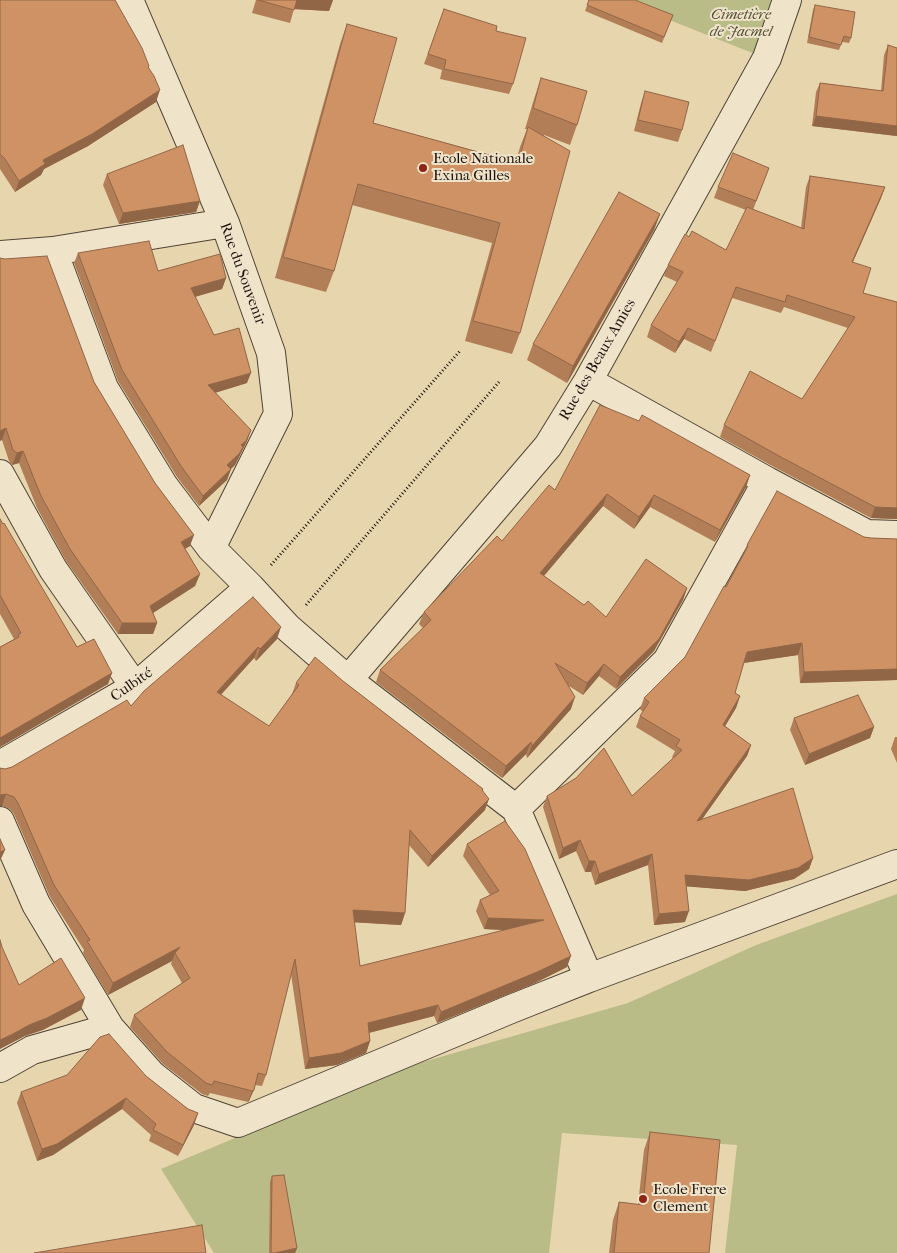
<!DOCTYPE html>
<html>
<head>
<meta charset="utf-8">
<style>
	body { margin:0 }
	canvas { display:block; background:#e7d5ae }
</style>
</head>
<body>
<canvas width="897" height="1253"></canvas>
<script>
const c = document.querySelector('canvas').getContext('2d');
c.lineJoin = 'round';
function fill(path, color) {
  c.fillStyle = color;
  c.fill(path, 'evenodd');
}
function shape(rows) {
  const path = new Path2D();
  for (const r of rows) {
    path.moveTo(r[0], r[1]);
    for (let i = 2; i < r.length; i += 2) path.lineTo(r[i], r[i + 1]);
  }
  return path;
}
function stroke(path, color, width, dash) {
  c.strokeStyle = color;
  c.lineWidth = width;
  c.lineCap = dash ? 'butt' : 'round';
  c.setLineDash(dash || []);
  c.stroke(path);
}
function label(font, color, halo, rows, align = 'center') {
  c.font = font + ' "IM FELL French Canon",serif';
  c.lineWidth = 4;
  c.setLineDash([]);
  c.textBaseline = 'middle';
  c.strokeStyle = halo;
  c.fillStyle = color;
  for (const [text, x, y, turn = 0] of rows) {
    c.save();
    c.translate(x, y);
    c.rotate((+turn || 0) * Math.PI / 180);
    c.textAlign = isNaN(turn) ? turn : align;
    if (halo) c.strokeText(text, 0, 0);
    c.fillText(text, 0, 0);
    c.restore();
  }
}
fill(shape([
	[619,0,773,0,755,54],
	[897,894,897,1253,725,1253,737,1145,562,1133,549,1253,214,1253,161,1169,402,1068,628,1003,756,945]
]), '#babc87');
const street = shape([
	[129,0,225,223,271,353,278,414,211,548],
	[53,251,104,388,164,486,211,548,250,587,287,627,348,680,516,809,589,978],
	[0,255,53,251,225,223],
	[588,381,767,481,867,534,897,535],
	[0,474,53,569,135,687],
	[348,680,548,446,588,381,767,58,787,0],
	[0,765,135,687,250,587],
	[516,809,667,661,767,481],
	[0,821,36,904,110,1028,152,1075,194,1108,238,1123,511,1009,589,978,897,864],
	[0,1068,32,1050,110,1028]
]);
stroke(street, '#504436', 30);
stroke(shape([
	[271,565,460,351],
	[306,605,499,382]
]), '#1e130e', 3, [1, 2.5]);
stroke(street, '#efe4ca', 28);
fill(shape([
	[0,0,149,68,156,102,88,146,44,169,41,175,15,192,0,169],
	[256,0,333,0,329,11,294,9,290,23,252,13],
	[589,0,673,15,662,43,585,11],
	[815,5,851,38,849,43,842,42,839,50,807,43,813,10],
	[444,9,496,31,513,84,509,94,440,79,442,70,424,64],
	[347,24,373,123,516,162,520,147,527,129,525,129,534,99,541,78,577,125,570,145,544,135,520,333,512,354,465,341,492,243,352,205,334,271,326,292,275,278,340,44],
	[888,45,897,48,897,136,812,126,816,92,820,83,881,91,884,55],
	[645,91,682,130,678,142,634,131,641,103],
	[769,168,753,210,801,228,806,187,810,176,885,187,881,198,853,262,863,293,897,302,897,519,871,518,774,467,720,437,724,425,802,399,848,328,784,307,781,313,732,298,711,352,684,339,675,353,647,337,651,325,677,282,664,276,668,265,689,237,726,250,746,210,714,198,718,187],
	[107,174,200,201,196,212,119,224,103,185],
	[660,214,654,230,567,383,527,360,533,344],
	[78,253,158,271,226,278,222,289,195,297,214,335,247,383,215,393,251,430,247,441,235,465,231,469,227,480,199,506,177,477,118,381,74,263],
	[0,258,94,382,190,546,185,549,200,574,195,586,153,613,157,623,153,634,118,634,66,561,37,508,19,463,12,465,9,461,2,440],
	[639,421,750,475,746,487,715,542,650,507,634,529,603,506,544,576,584,605,606,617,687,588,683,600,654,651,616,689,599,676,583,695,569,686,571,709,527,758,526,754,502,778,376,682,380,670,423,628,419,624,424,612,502,541,555,490],
	[0,519,77,647,112,673,108,684,0,747,0,647,14,639,0,614],
	[864,537,871,538,897,539,897,680,800,683,798,655,744,663,735,693,740,696,736,708,725,726,751,745,747,756,702,819,813,858,809,869,794,879,745,891,686,886,685,922,654,925,648,865,595,885,591,872,585,872,576,851,559,859,543,807,547,796,632,796,673,758,672,757,675,751,636,727,640,716,643,712,640,709,644,698,685,657,726,587,743,555,747,545],
	[277,639,256,661,254,658,221,695,269,726,292,694,296,683,343,681,483,789,485,810,428,867,409,845,405,913,401,925,354,922,360,966,505,930,484,929,476,911,480,900,490,895,463,856,467,844,567,967,533,984,437,1023,434,1016,369,1033,370,1041,366,1053,337,1065,305,1069,291,974,266,1075,262,1086,255,1085,249,1101,248,1102,210,1093,208,1096,202,1094,163,1064,130,1027,134,1015,182,983,171,964,172,961,108,995,83,953,84,950,50,897,14,814,10,809,2,806,0,806,0,768,5,769,12,767,131,706],
	[794,718,874,727,870,738,805,765,790,730],
	[895,737,897,737,897,763,891,749],
	[146,1076,188,1109,198,1113,194,1125,178,1156,149,1141,151,1135,122,1109,53,1155,37,1161,17,1103,21,1092],
	[650,1132,709,1253,609,1253,613,1220,619,1202,638,1205,644,1150],
	[272,1176,297,1248,295,1253,269,1253,270,1182]
]), '#b27e57');
fill(shape([
	[296,0,333,0,329,11,293,9],
	[160,90,156,102,88,146,44,169,41,175,15,192,19,181,43,160],
	[816,116,897,126,897,136,812,126],
	[885,187,881,198,848,273,852,262],
	[200,201,196,212,119,224,123,213],
	[660,214,654,230,567,383,573,366],
	[226,278,222,289,187,299,191,288],
	[688,328,684,339,675,353,679,342],
	[251,373,247,383,204,396,208,385],
	[6,428,2,440,0,441,0,431],
	[251,430,247,441,235,465,223,476,227,465],
	[23,451,19,463,12,465,17,453],
	[231,469,227,480,199,506,203,496],
	[750,475,746,487,715,542,720,530],
	[607,494,603,506,536,585,540,573],
	[654,495,650,507,634,529,639,517],
	[875,507,897,508,897,519,871,518],
	[194,535,190,546,177,553,181,542],
	[200,574,195,586,145,618,150,606],
	[687,588,683,600,654,651,616,689,620,677],
	[122,623,157,623,153,634,118,634],
	[281,627,277,639,256,661,260,649],
	[802,643,798,655,743,663,747,652],
	[258,647,254,658,213,703,217,692],
	[604,664,599,676,583,695,587,683],
	[897,669,897,680,800,683,804,672],
	[112,673,108,684,0,747,0,738],
	[740,696,736,708,719,736,723,725],
	[575,697,571,709,527,758,532,746],
	[874,727,870,738,805,765,809,754],
	[531,742,526,754,502,778,506,766],
	[751,745,747,756,693,832,697,821],
	[6,794,2,806,0,806,0,795],
	[489,799,485,810,428,867,432,856],
	[580,840,576,851,559,859,563,848],
	[5,850,0,861,0,852],
	[652,854,648,865,595,885,599,874],
	[813,858,809,869,794,879,745,891,681,886,685,875],
	[589,861,595,861,591,872,585,872],
	[353,910,405,913,401,925,348,922],
	[689,911,685,922,654,925,659,914],
	[488,918,544,920,540,932,484,929],
	[180,947,175,953,172,961,108,995,113,983],
	[571,956,567,967,533,984,437,1023,441,1012],
	[85,998,81,1010,43,1030,25,1036,0,1049,0,1040,29,1025],
	[438,1005,434,1016,364,1034,368,1023],
	[370,1041,366,1053,337,1065,305,1069,309,1058],
	[254,1090,249,1101,248,1102,252,1091],
	[126,1098,122,1109,53,1155,37,1161,42,1149],
	[198,1113,194,1125,178,1156,183,1145],
	[297,1248,295,1253,275,1253]
]), '#916647');
const building = shape([
	[0,0,115,0,142,48,149,66,148,67,154,76,160,90,92,134,43,160,45,164,19,181,5,159,0,154,0,0],
	[258,0,297,0,294,10,258,0],
	[589,0,635,0,673,15,664,37,587,5,589,0],
	[815,5,855,12,851,38,844,36,841,45,809,37,815,5],
	[444,9,497,26,496,31,526,38,513,84,444,69,446,60,428,54,444,9],
	[347,24,397,38,373,123,518,163,528,127,570,151,520,333,473,321,500,223,358,184,334,271,283,257,347,24],
	[888,45,897,48,897,126,816,116,820,83,883,91,888,45],
	[541,78,587,91,577,125,533,108,541,78],
	[645,91,689,102,682,130,638,120,645,91],
	[183,145,200,201,123,213,107,174,183,145],
	[733,153,769,168,756,201,718,187,733,153],
	[810,176,885,187,852,262,871,268,863,293,897,302,897,508,875,507,779,456,724,425,750,371,802,399,855,317,787,295,785,302,736,287,715,341,688,328,679,342,651,325,683,272,668,265,685,234,689,237,692,231,726,250,747,207,804,229,810,176],
	[619,192,660,214,573,366,533,344,619,192],
	[149,241,158,271,220,254,226,278,191,288,214,335,239,328,251,373,208,385,251,430,246,441,241,445,243,447,239,454,227,465,231,469,203,496,181,466,122,370,78,253,149,241],
	[47,256,94,382,155,483,194,535,181,542,200,574,150,606,157,623,122,623,70,549,41,496,23,451,17,453,13,450,6,428,0,431,0,258,5,259,47,256],
	[600,405,639,421,642,415,750,475,720,530,654,495,639,517,607,494,540,573,584,605,588,601,606,617,646,559,687,588,659,639,620,677,604,664,587,683,555,663,575,697,532,746,531,742,506,766,380,670,431,620,424,612,497,536,502,541,549,485,555,490,600,405],
	[777,491,864,537,871,538,897,539,897,669,804,672,802,643,747,652,735,693,740,696,723,725,751,745,697,821,793,788,813,858,798,868,749,880,685,875,689,911,659,914,652,854,599,874,595,861,589,861,580,840,563,848,547,796,576,778,604,748,632,796,682,750,676,746,680,740,640,716,649,702,644,698,685,657,724,586,726,587,748,546,747,545,777,491],
	[0,519,3,524,4,523,77,647,94,639,112,673,0,738,0,647,19,637,18,635,21,633,0,595,0,519],
	[253,597,281,627,260,649,258,647,217,692,269,726,299,685,296,683,315,657,343,681,483,789,482,790,489,799,432,856,410,830,405,913,353,910,360,966,544,920,488,918,480,900,499,891,467,844,505,821,525,849,571,956,537,972,441,1012,438,1005,368,1023,370,1041,341,1053,309,1058,295,959,266,1075,258,1073,254,1090,252,1091,214,1081,212,1085,206,1083,167,1052,134,1015,190,978,175,953,180,947,113,983,87,941,90,940,54,885,18,803,14,797,6,794,0,795,0,768,5,769,12,767,127,700,131,706,144,691,253,597],
	[858,695,874,727,809,754,794,718,858,695],
	[0,839,5,850,0,852,0,839],
	[0,940,2,947,19,985,61,958,85,998,47,1018,29,1025,13,1034,0,1040,0,940],
	[109,1034,146,1076,188,1109,198,1113,183,1145,153,1130,156,1124,126,1098,57,1144,42,1149,21,1092,67,1075,100,1037,109,1034],
	[650,1132,720,1140,709,1253,614,1253,619,1202,643,1205,650,1132],
	[284,1175,297,1248,275,1253,271,1253,272,1176,284,1175],
	[202,1225,206,1253,34,1253,202,1225]
]);
fill(building, '#cf9265');
stroke(building, '#916647', 1);
for (const [x, y, r, color] of [
	[423,168,5,"#8f2418"],
	[643,1199,5,"#8f2418"]
]) {
  const dot = new Path2D();
  dot.arc(x, y, r, 0, 2 * Math.PI);
  c.fillStyle = color;
  c.fill(dot);
  stroke(dot, '#efe4ca', 2);
}
label('italic 15px', '#554e38', '#efe4ca', [
	["Cimetière",741,15],
	["de Jacmel",741,32]
]);
label('15px', '#1e130e', '#efe4ca', [
	["Ecole Nationale",433,159],
	["Exina Gilles",433,176],
	["Ecole Frere",653,1190],
	["Clement",653,1207]
], 'left');
label('15px', '#1e130e', '#efe4ca', [
	["Rue du Souvenir",242,274,70],
	["Rue des Beaux Amies",598,360,-60],
	["Culbité",132,685,-35]
]);
</script>
</body>
</html>
